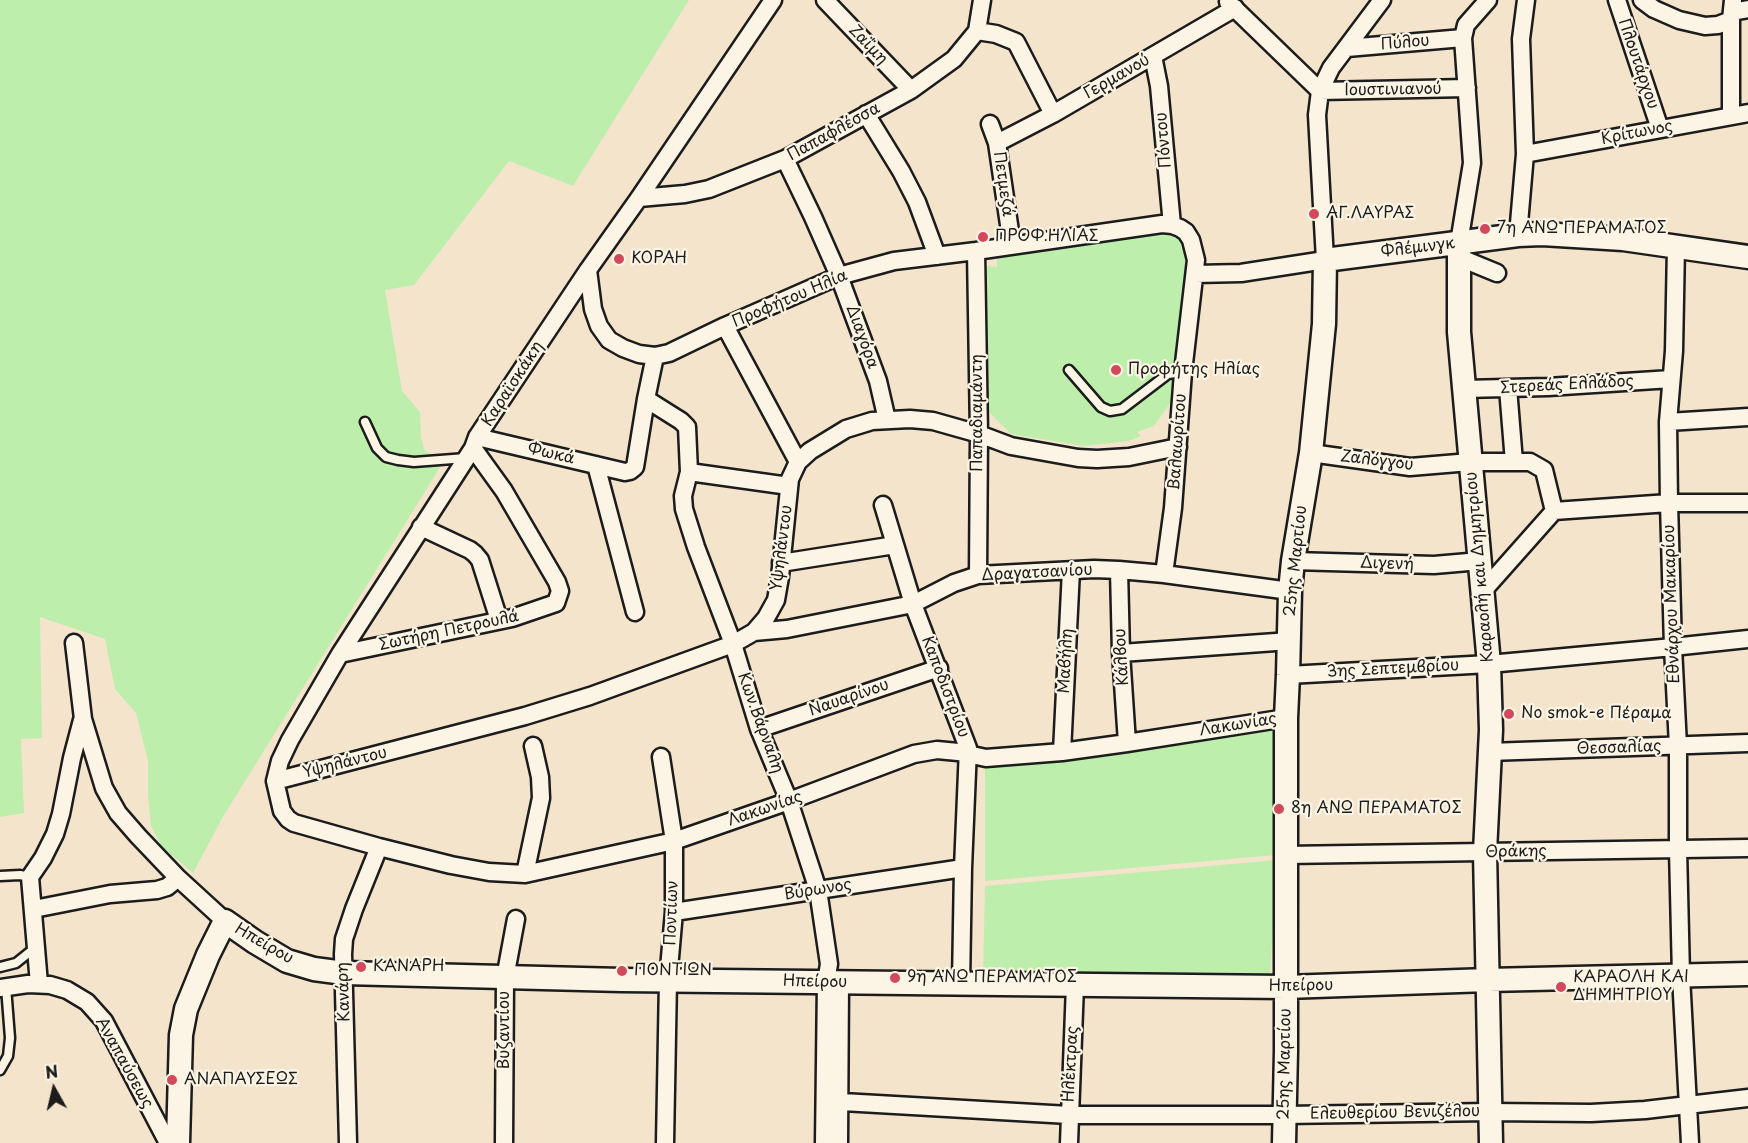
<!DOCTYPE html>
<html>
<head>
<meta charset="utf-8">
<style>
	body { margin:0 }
	#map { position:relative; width:1748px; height:1143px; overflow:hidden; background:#f4e4cc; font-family:"Playpen Sans",sans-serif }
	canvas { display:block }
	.north { position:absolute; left:24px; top:1059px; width:60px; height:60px; -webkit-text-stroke:4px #fcf5e5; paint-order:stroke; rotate:352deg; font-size:16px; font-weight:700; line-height:24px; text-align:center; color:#1c1c1c }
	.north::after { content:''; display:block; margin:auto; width:21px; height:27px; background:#1c1c1c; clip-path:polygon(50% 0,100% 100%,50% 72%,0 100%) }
</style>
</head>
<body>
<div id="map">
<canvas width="1748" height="1143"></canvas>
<div class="north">N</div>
</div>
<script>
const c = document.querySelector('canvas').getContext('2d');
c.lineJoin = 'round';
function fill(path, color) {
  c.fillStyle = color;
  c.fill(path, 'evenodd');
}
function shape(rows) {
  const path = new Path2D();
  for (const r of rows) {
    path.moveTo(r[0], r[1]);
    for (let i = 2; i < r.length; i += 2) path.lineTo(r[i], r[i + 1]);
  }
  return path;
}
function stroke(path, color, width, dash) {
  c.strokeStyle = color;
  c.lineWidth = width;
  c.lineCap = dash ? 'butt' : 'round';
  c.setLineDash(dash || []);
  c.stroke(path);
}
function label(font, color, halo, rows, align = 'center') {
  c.font = font + ' "Playpen Sans",sans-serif';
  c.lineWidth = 4.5;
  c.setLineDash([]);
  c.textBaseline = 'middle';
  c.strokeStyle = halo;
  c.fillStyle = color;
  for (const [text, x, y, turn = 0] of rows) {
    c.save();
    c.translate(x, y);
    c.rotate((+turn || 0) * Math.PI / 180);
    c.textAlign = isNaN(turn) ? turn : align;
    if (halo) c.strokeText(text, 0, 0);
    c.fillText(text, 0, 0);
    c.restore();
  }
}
fill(shape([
	[0,0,689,0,573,186,509,161,414,285,385,290,402,391,420,412,421,438,425,451,444,461,224,815,193,873,161,846,151,826,148,795,148,761,136,713,115,689,105,639,40,617,42,738,21,739,24,813,0,817],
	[1160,232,1183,241,1188,259,1176,395,1154,426,1137,432,1141,436,1129,441,1084,446,1011,434,989,412,987,266,997,267,997,255],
	[1282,725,1275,855,985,881,985,767],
	[1277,860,1270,975,983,974,985,886]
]), '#beeeac');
const lane = shape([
	[1069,370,1101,407,1110,411,1122,409,1168,374,1183,372],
	[365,422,377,448,386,457,398,460,414,462,466,458],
	[0,876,20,875,30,877],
	[0,967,16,963,36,947],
	[0,1070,8,1056,10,1038,6,987]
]);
const street = shape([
	[825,0,911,90],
	[1617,0,1660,129],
	[1642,0,1654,9,1679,20,1705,26,1718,25,1731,20],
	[1228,2,1320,91],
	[1732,12,1748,9],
	[977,31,996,34,1016,42,1053,114],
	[1347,48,1463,38],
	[1153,56,1159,86,1172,225],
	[1320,91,1467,88],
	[866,114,901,171,917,202,937,256],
	[1731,115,1731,20,1733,0],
	[990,124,997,143,1012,245],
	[997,143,1053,114,1235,8],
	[1525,154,1748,113],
	[785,159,813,217,839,276,878,381,887,420],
	[639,198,685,194,709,189,785,159,911,90,954,59,977,31,982,0],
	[1518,235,1525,154,1521,39,1526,0],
	[1459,243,1472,163,1463,38,1466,25,1488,0],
	[1676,246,1674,351,1668,422,1669,503,1673,647,1678,746,1678,849,1681,976,1690,1143],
	[976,251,979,434,978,575],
	[1458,257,1497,273],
	[588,270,593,309,599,326,609,340,623,348,639,354,655,356,669,353,725,326,839,276,894,261,976,251,1162,224,1172,225,1180,228,1186,232,1191,240,1196,260,1183,372,1173,508,1164,574],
	[1195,274,1241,273,1325,260,1317,115,1320,91,1331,68,1382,0],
	[725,326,798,462],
	[1508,388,1514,462],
	[1464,389,1548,387,1671,379],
	[646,399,681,421,687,427,689,472,683,496,684,509,696,547,733,644,759,729,789,801,818,890,829,964,826,982,824,1143],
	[1668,422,1748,417],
	[477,437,625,472,630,471,635,467,646,399,655,356],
	[1311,453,1410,467,1470,462,1530,462,1544,470,1554,511],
	[596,465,635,612],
	[689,472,789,486],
	[883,505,913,604,968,748,963,868,961,984],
	[1554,511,1669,503,1748,503],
	[421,527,470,550,475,554,480,560,499,620],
	[1293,561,1434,565,1480,561],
	[781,563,895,545],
	[1119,570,1121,653,1127,743],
	[1483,591,1554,511],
	[754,632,787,629,913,604,954,583,978,575,1094,569,1119,570,1164,574,1290,591],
	[74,643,83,719,104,788,118,813,138,836,178,878,225,921],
	[1121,653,1290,641],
	[340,654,512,618,556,603,560,591,557,582,504,491,473,448],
	[1288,675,1489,664,1673,647,1748,639],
	[759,729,939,668],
	[1062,752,1071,570],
	[1489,752,1748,743],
	[661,757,674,841,674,912,668,980,665,1143],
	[275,781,525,716,590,696,733,644,754,632,766,618,776,600,780,577,790,479,798,462,810,451,846,429,872,421,910,419,933,421,979,434,1011,446,1078,458,1097,459,1129,457,1178,447],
	[275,781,282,811,288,819,294,823,379,847,451,865,489,872,525,874,674,841,789,801,914,754,937,750,958,752,986,758,1062,752,1127,743,1286,718],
	[275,781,280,761,290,740,340,654,473,448,477,437,588,270,639,198,773,0],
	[1285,855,1748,848],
	[525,874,541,798,540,777,533,746],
	[34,909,110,894,157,890,167,887,178,878],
	[674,912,963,868],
	[39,984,30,877,43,858,55,834,61,814,72,758,82,720],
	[0,988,28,984,50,985,67,990,87,1002,104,1021,168,1143],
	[825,1101,1069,1115,1284,1115,1490,1112,1591,1113,1645,1110,1748,1098],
	[348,1143,343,954,344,939,354,909,379,847],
	[504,1143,505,978,516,919],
	[839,1143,840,982],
	[1069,1143,1075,985]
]);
const secondary = shape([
	[1459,243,1459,332,1489,664,1491,730,1485,852,1491,1143],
	[178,1143,181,1035,186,1009,208,955,225,921,255,942,287,961,314,969,344,973,622,980,1286,987,1488,980,1748,974],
	[1284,1143,1286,1051,1286,718,1288,675,1290,591,1293,561,1311,453,1324,324,1325,260,1518,235,1542,234,1623,239,1748,257]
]);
stroke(lane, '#1c1c1c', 13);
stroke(street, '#1c1c1c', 21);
stroke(secondary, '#1c1c1c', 27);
stroke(lane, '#fcf5e5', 8);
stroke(street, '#fcf5e5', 16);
stroke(secondary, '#fcf5e5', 22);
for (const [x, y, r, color] of [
	[1314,214,6,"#d1495b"],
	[1485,229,6,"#d1495b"],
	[983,237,6,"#d1495b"],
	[619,259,6,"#d1495b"],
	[1116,370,6,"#d1495b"],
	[1509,714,6,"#d1495b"],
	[1279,809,6,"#d1495b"],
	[361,967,6,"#d1495b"],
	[622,971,6,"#d1495b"],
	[895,978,6,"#d1495b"],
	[1561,987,6,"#d1495b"],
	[172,1080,6,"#d1495b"]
]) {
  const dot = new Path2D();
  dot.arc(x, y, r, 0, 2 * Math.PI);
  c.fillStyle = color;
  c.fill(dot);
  stroke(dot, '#fcf5e5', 2);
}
label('16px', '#1c1c1c', '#fcf5e5', [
	["Πύλου",1405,43,-5],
	["Ζαΐμη",868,45,46],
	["Πλουτάρχου",1638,64,71],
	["Γερμανού",1117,77,-30],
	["Ιουστινιανού",1393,90,-1],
	["Παπαφλέσσα",834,132,-29],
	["Κρίτωνος",1637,133,-11],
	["Πόντου",1164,140,-95],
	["Πετμεζά",1003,184,82],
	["Φλέμινγκ",1418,248,-7],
	["Προφήτου Ηλία",790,299,-23],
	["Διαγόρα",862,337,70],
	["Καραϊσκάκη",513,384,-57],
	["Στερεάς Ελλάδος",1567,385,-3],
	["Παπαδιαμάντη",978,413,-90],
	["Βαλαωρίτου",1178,442,-86],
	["Φωκά",551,454,13],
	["Ζαλόγγου",1377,461,7],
	["Υψηλάντου",782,548,-83],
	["25ης Μαρτίου",1296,561,-84],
	["Διγενή",1387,564,2],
	["Καραολή και Δημητρίου",1480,567,-95],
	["Δραγατσανίου",1037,573,-3],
	["Εθνάρχου Μακαρίου",1672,604,-92],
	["Σωτήρη Πετρουλά",449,631,-12],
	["Κάλβου",1122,657,-93],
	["Μαβήλη",1066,661,-87],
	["3ης Σεπτεμβρίου",1393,669,-3],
	["Καποδιστρίου",945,687,69],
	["Ναυαρίνου",849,698,-19],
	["Κων.Βάρναλη",760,723,70],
	["Λακωνίας",1238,725,-9],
	["Θεσσαλίας",1619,748,-2],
	["Υψηλάντου",345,763,-14],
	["Λακωνίας",765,809,-19],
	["Θράκης",1516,852,-1],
	["Βύρωνος",818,890,-9],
	["Ποντίων",672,913,-88],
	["Ηπείρου",264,944,30],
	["Ηπείρου",815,982,1],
	["Ηπείρου",1301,986,-1],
	["Κανάρη",344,992,-92],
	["Βυζαντίου",505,1030,-90],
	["Αναπαύσεως",124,1063,61],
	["Ηλέκτρας",1071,1064,-87],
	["25ης Μαρτίου",1285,1064,-89],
	["Ελευθερίου Βενιζέλου",1395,1113,-1]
]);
label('16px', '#1c1c1c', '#fcf5e5', [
	["ΑΓ.ΛΑΥΡΑΣ",1326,214],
	["7η ΑΝΩ ΠΕΡΑΜΑΤΟΣ",1497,229],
	["ΠΡΟΦ.ΗΛΙΑΣ",995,237],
	["ΚΟΡΑΗ",631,259],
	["Προφήτης Ηλίας",1128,370],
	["No smok-e Πέραμα",1521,714],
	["8η ΑΝΩ ΠΕΡΑΜΑΤΟΣ",1291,809],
	["ΚΑΝΑΡΗ",373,967],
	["ΠΟΝΤΙΩΝ",634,971],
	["9η ΑΝΩ ΠΕΡΑΜΑΤΟΣ",907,978],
	["ΚΑΡΑΟΛΗ ΚΑΙ",1573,978],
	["ΔΗΜΗΤΡΙΟΥ",1573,996],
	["ΑΝΑΠΑΥΣΕΩΣ",184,1080]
], 'left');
</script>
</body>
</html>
